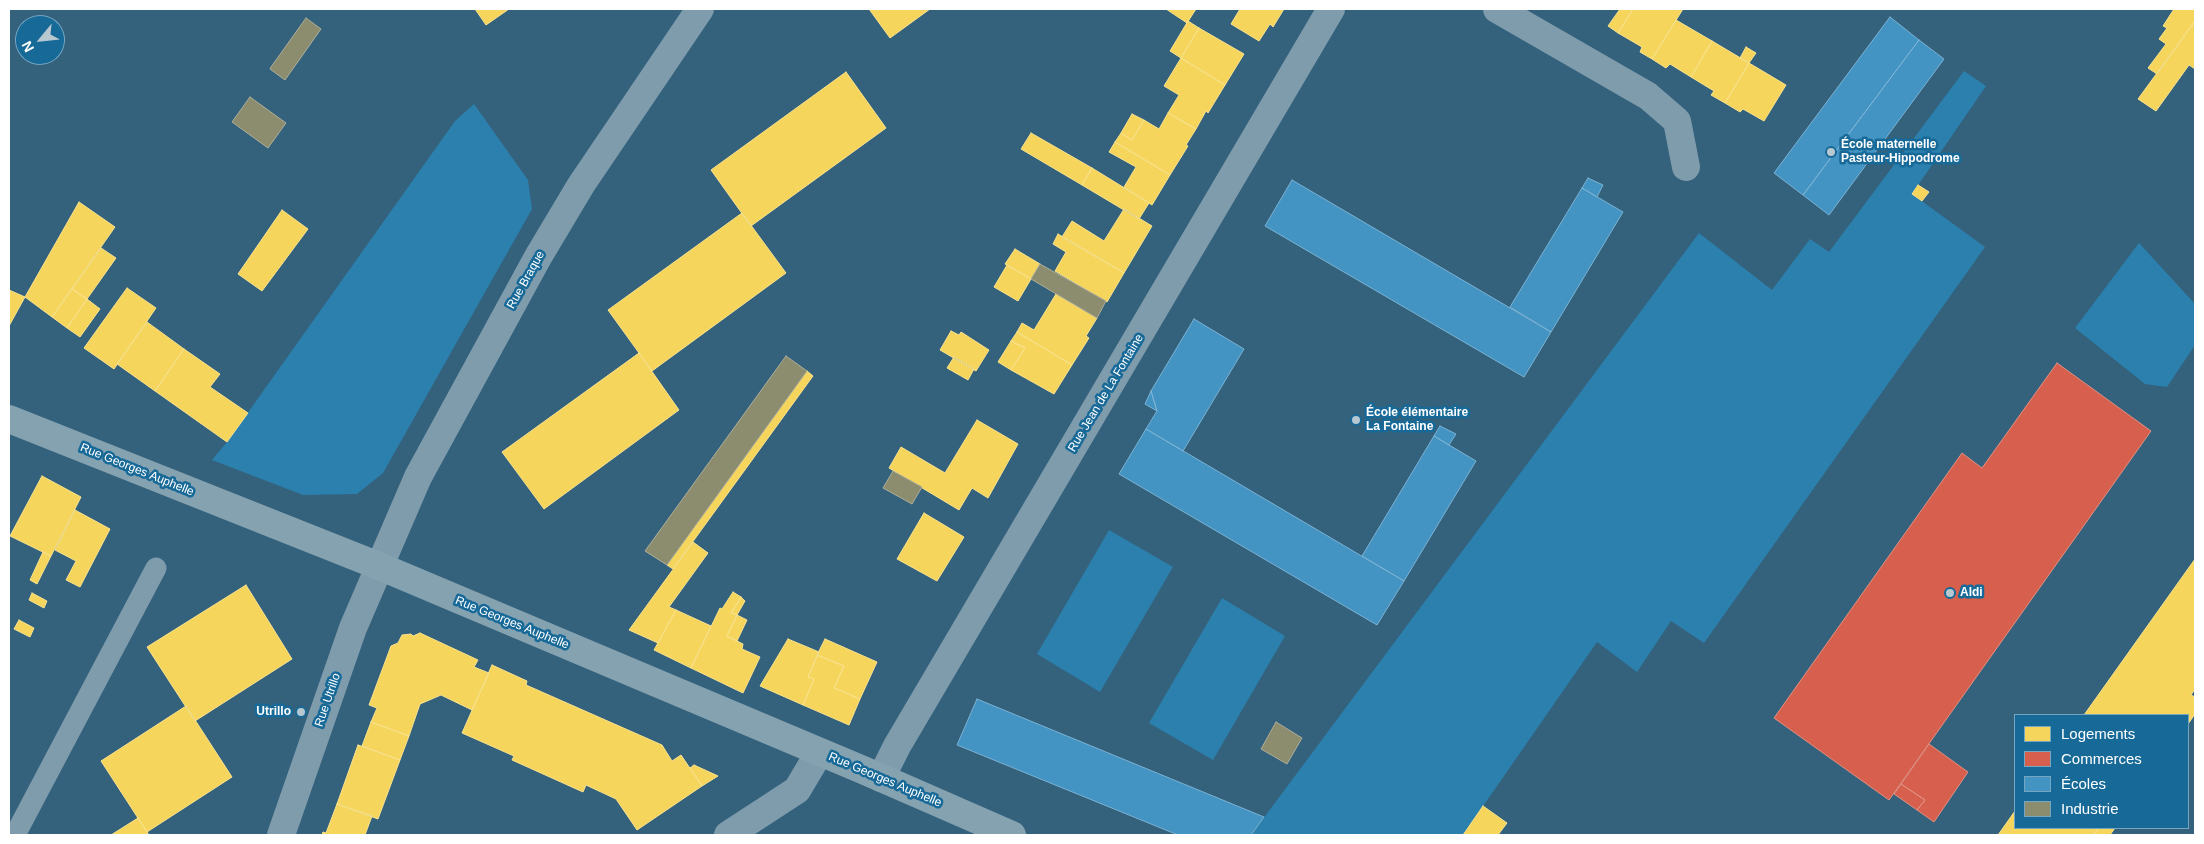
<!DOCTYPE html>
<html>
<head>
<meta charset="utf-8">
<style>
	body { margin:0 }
	#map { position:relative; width:2204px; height:844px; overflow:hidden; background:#34617b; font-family:Arial,sans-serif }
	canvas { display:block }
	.frame { position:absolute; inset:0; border:10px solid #fff; pointer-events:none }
	.legend { position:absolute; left:2014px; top:714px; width:175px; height:115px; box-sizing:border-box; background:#176998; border:1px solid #74a5c1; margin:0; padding:6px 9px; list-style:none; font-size:15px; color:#fff }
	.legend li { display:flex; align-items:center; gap:10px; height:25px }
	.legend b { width:25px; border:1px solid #74a5c1 }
	.north { position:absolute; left:15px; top:15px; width:50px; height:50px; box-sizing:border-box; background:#176998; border:1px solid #74a5c1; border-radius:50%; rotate:242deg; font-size:14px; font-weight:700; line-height:20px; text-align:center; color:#fff }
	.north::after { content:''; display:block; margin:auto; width:18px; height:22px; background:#b8c8d1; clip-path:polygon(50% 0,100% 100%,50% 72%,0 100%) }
</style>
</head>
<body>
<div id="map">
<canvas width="2204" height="844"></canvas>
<div class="frame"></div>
<ul class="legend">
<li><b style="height:14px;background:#f6d55c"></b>Logements</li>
<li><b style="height:14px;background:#d6604d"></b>Commerces</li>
<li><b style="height:14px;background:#4393c3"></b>Écoles</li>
<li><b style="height:14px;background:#8c8c6e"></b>Industrie</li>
</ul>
<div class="north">N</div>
</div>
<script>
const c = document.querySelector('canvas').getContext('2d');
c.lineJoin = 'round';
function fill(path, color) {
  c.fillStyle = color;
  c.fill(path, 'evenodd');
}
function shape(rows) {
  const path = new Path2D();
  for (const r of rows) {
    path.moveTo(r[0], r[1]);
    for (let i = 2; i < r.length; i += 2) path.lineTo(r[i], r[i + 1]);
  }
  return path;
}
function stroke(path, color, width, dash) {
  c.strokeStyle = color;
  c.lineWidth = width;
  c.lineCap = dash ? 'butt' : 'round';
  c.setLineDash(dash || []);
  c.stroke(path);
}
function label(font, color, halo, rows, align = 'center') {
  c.font = font + ' Arial,sans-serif';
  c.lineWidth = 5;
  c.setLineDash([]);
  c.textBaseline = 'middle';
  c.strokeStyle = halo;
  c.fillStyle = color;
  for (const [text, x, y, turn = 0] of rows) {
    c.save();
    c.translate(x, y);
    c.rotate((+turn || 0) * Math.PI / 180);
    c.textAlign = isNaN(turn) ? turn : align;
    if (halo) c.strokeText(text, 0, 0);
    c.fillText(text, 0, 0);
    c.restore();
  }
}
fill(shape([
	[1964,71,1986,86,1912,194,1985,247,1704,643,1671,621,1637,672,1597,642,1463,835,1251,835,1699,233,1772,290,1810,239,1829,252],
	[474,104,528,180,532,209,383,473,357,494,303,495,212,460,227,442,455,121],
	[2139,243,2195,304,2195,345,2167,387,2145,384,2075,328],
	[1109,530,1173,567,1100,692,1037,654],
	[1222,598,1285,636,1213,760,1149,723]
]), '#2c80ae');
const homes = shape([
	[475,9,509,9,486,25,475,9],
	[869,9,930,9,890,38,869,9],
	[1166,9,1196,9,1187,23,1166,9],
	[1240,9,1284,9,1273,27,1270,24,1259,41,1231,24,1240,9],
	[1620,9,1633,9,1618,33,1608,26,1620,9],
	[1633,9,1683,9,1652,59,1640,52,1642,47,1618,33,1633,9],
	[2174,9,2195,9,2195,21,2157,74,2148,68,2166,44,2159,39,2167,28,2163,26,2174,9],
	[1676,20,1712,41,1691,77,1670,64,1666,68,1652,59,1676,20],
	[1188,21,1199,28,1181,58,1170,51,1188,21],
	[2195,21,2195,69,2189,65,2156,111,2138,99,2195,21],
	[1199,28,1244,54,1225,85,1181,58,1199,28],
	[1712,41,1749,63,1725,103,1711,95,1714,91,1691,77,1712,41],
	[1746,47,1756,53,1749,63,1740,58,1746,47],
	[1181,58,1225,85,1208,113,1206,111,1196,129,1168,113,1179,95,1164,86,1181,58],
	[1749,63,1786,85,1764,121,1743,109,1740,112,1725,103,1749,63],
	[846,72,886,128,751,226,711,170,846,72],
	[1168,113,1196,129,1186,145,1188,146,1170,175,1115,142,1121,133,1132,140,1144,120,1159,129,1168,113],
	[1132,114,1144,120,1132,140,1121,133,1132,114],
	[1031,133,1092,168,1082,185,1021,149,1031,133],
	[1115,142,1170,175,1152,205,1124,187,1136,167,1109,152,1115,142],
	[1092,168,1149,203,1139,219,1082,185,1092,168],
	[1918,185,1929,192,1922,201,1912,194,1918,185],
	[79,202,115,227,52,317,25,297,79,202],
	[1124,209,1152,226,1124,273,1062,237,1072,221,1104,241,1124,209],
	[282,210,308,229,262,291,238,274,282,210],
	[742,213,786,273,652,371,608,310,742,213],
	[1058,234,1124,273,1107,302,1055,271,1066,252,1053,244,1058,234],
	[101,248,116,258,87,299,72,289,101,248],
	[1015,249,1040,264,1031,279,1005,264,1015,249],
	[1007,265,1031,279,1018,301,994,287,1007,265],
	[127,288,156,308,114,369,84,348,127,288],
	[72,289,87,299,67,328,52,317,72,289],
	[9,290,25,297,9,326,9,290],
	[1056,294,1097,318,1086,336,1089,338,1072,365,1017,332,1022,323,1034,330,1056,294],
	[87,299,100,309,80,337,67,328,87,299],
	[147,322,184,349,155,391,117,364,147,322],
	[951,331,959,335,961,332,989,350,976,371,940,350,951,331],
	[1017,332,1072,365,1054,394,1011,370,1025,348,1011,341,1017,332],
	[1011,341,1025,348,1011,370,998,362,1011,341],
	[184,349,220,374,210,387,248,413,227,442,155,391,184,349],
	[639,353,679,410,544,509,502,452,639,353],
	[954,357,974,369,968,380,947,368,954,357],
	[807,371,813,376,673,569,667,565,807,371],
	[977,420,1018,444,988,498,972,488,959,510,889,468,901,447,945,473,977,420],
	[42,476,81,497,51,556,10,536,42,476],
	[75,510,110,529,80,587,66,580,76,561,55,550,75,510],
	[924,513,964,537,937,581,897,559,924,513],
	[693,542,708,553,669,607,676,610,658,643,629,630,693,542],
	[43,552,51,556,37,584,30,580,43,552],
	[2195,559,2195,689,2191,695,2195,697,2195,714,2188,724,2188,715,2084,715,2195,559],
	[246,585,292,659,195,721,147,647,246,585],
	[733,592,741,597,731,613,737,615,727,636,743,644,742,649,760,657,743,693,691,668,720,608,722,609,733,592],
	[32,593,47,601,44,608,29,600,32,593],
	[741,597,745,601,737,615,731,613,741,597],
	[676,610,711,626,691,668,654,650,676,610],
	[737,615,747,620,737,641,727,636,737,615],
	[19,620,34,628,30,637,14,629,19,620],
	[420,633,478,660,474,667,489,673,472,710,441,695,420,704,409,736,371,722,377,708,369,705,391,646,398,643,402,635,411,634,413,636,420,633],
	[788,639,819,652,808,677,814,679,803,705,760,686,788,639],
	[825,639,877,662,860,699,834,688,844,666,817,655,825,639],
	[817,655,844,666,834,688,860,699,849,725,803,705,814,679,808,677,817,655],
	[492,665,527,681,526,685,662,745,672,761,681,755,702,786,637,830,616,799,586,785,583,792,512,760,514,756,462,733,492,665],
	[186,706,232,777,147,832,101,761,186,706],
	[371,722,409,736,400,760,362,746,371,722],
	[358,745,400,760,378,819,337,804,358,745],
	[694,765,718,776,702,786,690,768,694,765],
	[337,804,372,816,365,835,322,835,323,832,326,833,337,804],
	[1483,806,1507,823,1498,835,1463,835,1483,806],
	[2015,811,2015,828,2099,828,2093,835,1998,835,2015,811],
	[138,818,149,835,111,835,138,818],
	[2099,828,2115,828,2110,835,2093,835,2099,828]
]);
fill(homes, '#f6d55c');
stroke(homes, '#f9e28d', 1);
const shops = shape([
	[2057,363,2151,431,1889,800,1774,718,1962,453,1982,468,2057,363],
	[1929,744,1968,772,1934,822,1917,810,1925,800,1901,784,1929,744],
	[1901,784,1925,800,1917,810,1894,794,1901,784]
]);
fill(shops, '#d6604d');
stroke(shops, '#e29082', 1);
const schools = shape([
	[1890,17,1919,40,1803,195,1774,173,1890,17],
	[1919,40,1944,59,1829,215,1803,195,1919,40],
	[1588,178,1603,185,1597,197,1582,188,1588,178],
	[1292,180,1551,332,1524,377,1265,226,1292,180],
	[1582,188,1623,212,1551,332,1510,307,1582,188],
	[1194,319,1244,349,1183,451,1146,429,1157,411,1151,391,1194,319],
	[1151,391,1157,411,1145,404,1151,391],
	[1440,426,1456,434,1449,445,1434,436,1440,426],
	[1146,429,1404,581,1377,625,1119,474,1146,429],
	[1434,436,1476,461,1404,581,1362,556,1434,436],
	[977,699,1264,817,1251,835,1178,835,957,745,977,699]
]);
fill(schools, '#4393c3');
stroke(schools, '#7bb3d5', 1);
const industry = shape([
	[306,18,321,29,285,80,270,69,271,67,306,18],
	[250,97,286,123,268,148,232,122,250,97],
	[1040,264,1106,301,1097,318,1031,279,1040,264],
	[786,356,807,371,667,565,645,551,786,356],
	[893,471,922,487,912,504,883,488,893,471],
	[1276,722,1302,738,1287,764,1261,749,1276,722]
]);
fill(industry, '#8c8c6e');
stroke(industry, '#aeae9a', 1);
stroke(shape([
	[15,835,156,568]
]), '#7f9cad', 21);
stroke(shape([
	[1497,9,1648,96,1677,121,1686,167],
	[881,778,897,746,1331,9],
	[281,835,353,628,418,477,538,257,581,185,700,9],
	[728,835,797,790,819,753]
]), '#7f9cad', 28);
stroke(shape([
	[9,419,379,566,863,770,1012,835]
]), '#85a2b1', 28);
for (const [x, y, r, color] of [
	[1831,152,5,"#b8c8d1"],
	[1356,420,5,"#b8c8d1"],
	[1950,593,5,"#b8c8d1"],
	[301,712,5,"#b8c8d1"]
]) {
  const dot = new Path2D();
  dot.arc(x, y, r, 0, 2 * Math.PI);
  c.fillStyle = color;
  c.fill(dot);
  stroke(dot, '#176998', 2);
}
label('bold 12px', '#fff', '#176998', [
	["École maternelle",1841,145],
	["Pasteur-Hippodrome",1841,159],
	["École élémentaire",1366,413],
	["La Fontaine",1366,427],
	["Aldi",1960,593],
	["Utrillo",291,712,"right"]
], 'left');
label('12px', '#fff', '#176998', [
	["Rue Braque",526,280,-61],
	["Rue Jean de La Fontaine",1106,393,-59],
	["Rue Georges Auphelle",137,470,22],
	["Rue Georges Auphelle",512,623,22],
	["Rue Utrillo",328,700,-71],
	["Rue Georges Auphelle",885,780,23]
]);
</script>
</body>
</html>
